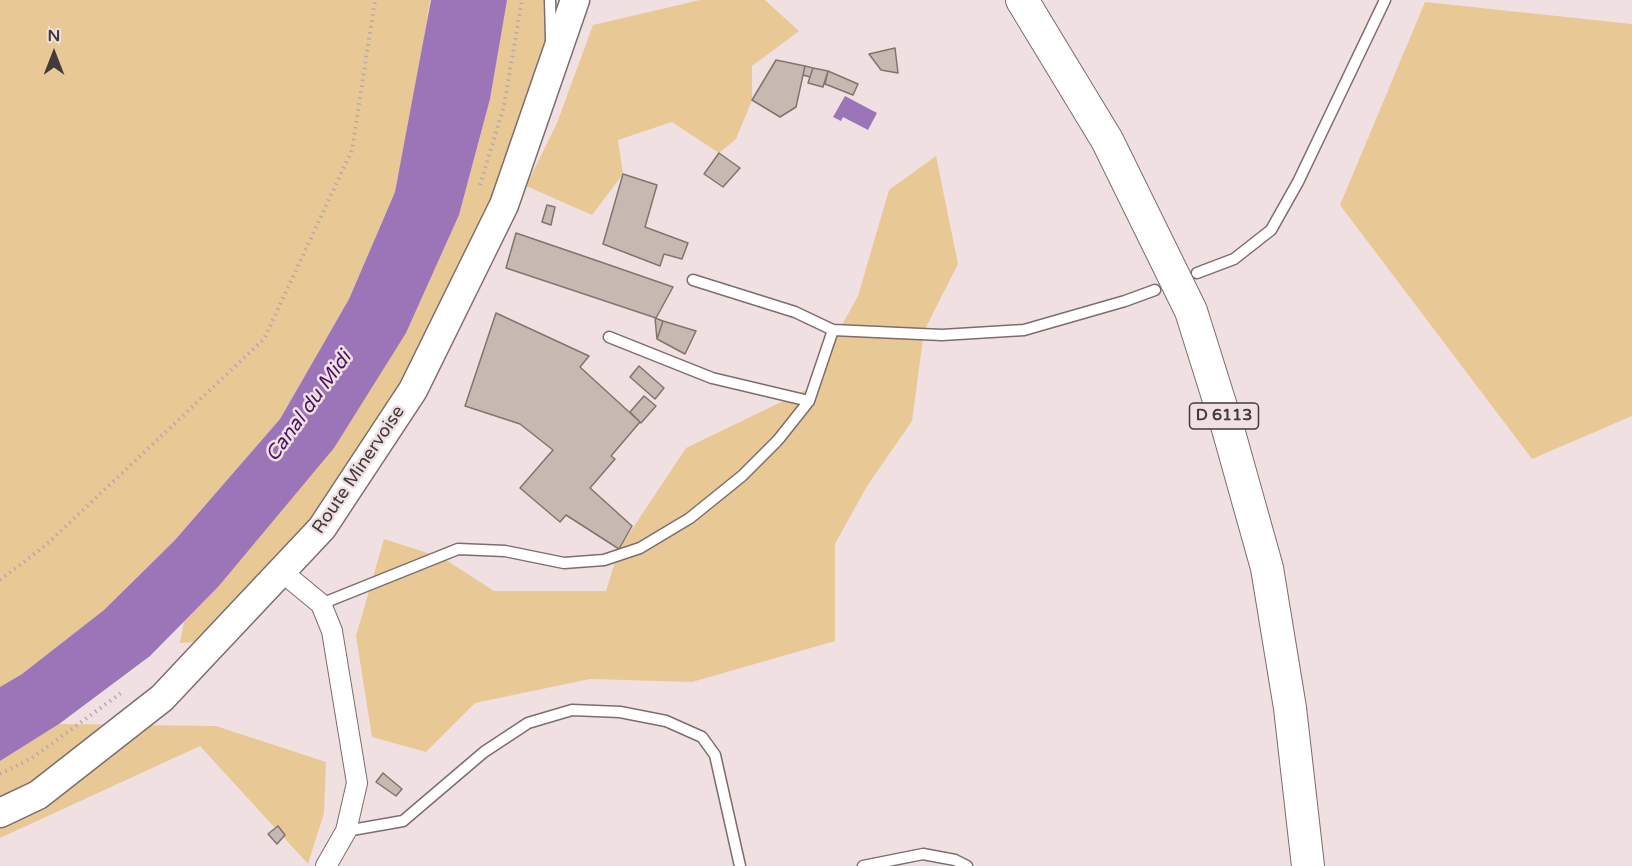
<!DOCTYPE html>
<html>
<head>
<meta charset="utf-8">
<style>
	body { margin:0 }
	#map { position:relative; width:1632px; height:866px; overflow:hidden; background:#f1e0e1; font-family:"Varela Round",sans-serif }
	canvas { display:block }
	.north { position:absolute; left:24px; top:24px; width:60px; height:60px; -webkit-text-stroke:4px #f1e0e1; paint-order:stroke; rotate:0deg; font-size:16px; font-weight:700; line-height:24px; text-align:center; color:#413b3b }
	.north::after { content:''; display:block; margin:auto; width:21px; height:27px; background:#413b3b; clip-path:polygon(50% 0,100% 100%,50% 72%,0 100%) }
</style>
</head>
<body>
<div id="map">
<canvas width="1632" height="866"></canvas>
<div class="north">N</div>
</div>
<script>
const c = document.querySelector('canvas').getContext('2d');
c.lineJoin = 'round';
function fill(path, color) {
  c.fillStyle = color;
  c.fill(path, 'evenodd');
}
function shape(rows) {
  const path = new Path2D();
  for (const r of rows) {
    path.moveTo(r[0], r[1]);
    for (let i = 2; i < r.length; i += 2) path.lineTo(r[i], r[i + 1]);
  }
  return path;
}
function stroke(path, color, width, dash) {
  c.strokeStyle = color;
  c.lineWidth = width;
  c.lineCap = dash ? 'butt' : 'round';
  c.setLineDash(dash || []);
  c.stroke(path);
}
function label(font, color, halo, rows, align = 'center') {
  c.font = font + ' "Varela Round",sans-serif';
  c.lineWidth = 5;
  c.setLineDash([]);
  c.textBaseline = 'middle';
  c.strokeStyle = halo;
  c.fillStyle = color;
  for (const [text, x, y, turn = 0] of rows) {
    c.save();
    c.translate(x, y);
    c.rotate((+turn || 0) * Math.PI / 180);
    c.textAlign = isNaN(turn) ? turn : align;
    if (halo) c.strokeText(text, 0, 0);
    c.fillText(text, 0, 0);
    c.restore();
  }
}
fill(shape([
	[0,0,430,0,418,76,395,192,349,299,280,419,175,540,104,610,22,674,0,687],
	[506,0,548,0,544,18,551,68,413,390,215,641,180,643,184,621,218,587,406,333,459,215,490,99],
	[700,0,765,0,799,31,752,66,752,100,736,139,719,153,672,122,618,140,623,174,592,215,526,186,557,123,593,25],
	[1425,2,1632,24,1632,416,1532,459,1340,205],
	[936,156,958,264,924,331,912,421,867,486,835,544,835,641,692,682,590,679,475,703,426,752,372,737,356,636,384,539,443,558,494,591,606,591,619,549,686,448,806,390,858,296,889,190],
	[59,724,216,726,326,762,324,813,308,864,200,746,0,838,0,761]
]), '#e8c995');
fill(shape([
	[431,0,507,0,490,99,459,215,406,333,334,448,218,587,150,656,59,724,0,761,0,687,22,674,104,610,175,540,280,419,349,299,395,192],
	[845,96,877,113,868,130,843,117,841,121,833,117]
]), '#9c75b9');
const building = shape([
	[895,48,898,73,881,70,869,54,895,48],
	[776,60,805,66,796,107,780,117,752,100,776,60],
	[805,66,813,68,810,77,803,75,805,66],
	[813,68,828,71,823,87,808,83,813,68],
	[828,71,858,84,853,95,825,84,828,71],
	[719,153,740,168,723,187,704,174,719,153],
	[623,174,657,185,645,227,688,243,682,259,664,254,660,266,603,244,623,174],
	[547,205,555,207,551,225,542,222,547,205],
	[516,233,595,260,673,287,656,318,506,268,516,233],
	[496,313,589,356,580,367,640,422,611,456,615,459,590,488,632,526,619,549,566,515,560,522,520,488,553,450,520,424,465,406,496,313],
	[655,318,663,321,657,339,655,318],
	[663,321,696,331,685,354,657,339,663,321],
	[639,366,664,388,655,399,630,377,639,366],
	[644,396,656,406,641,423,630,412,644,396],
	[383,773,402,789,396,796,376,782,383,773],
	[278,826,285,835,277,844,268,834,278,826]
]);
fill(building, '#c7b9b2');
stroke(building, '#81746e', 1.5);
const service = shape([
	[550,0,551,39],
	[1197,273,1234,259,1271,230,1298,182,1385,0],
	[833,330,942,335,1024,330,1125,301,1155,290],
	[609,337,712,378,809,401],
	[321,604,458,549,505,551,564,563,604,560,640,548,690,518,742,476,778,440,809,401,833,330,795,312,693,280],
	[346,831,403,821,484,752,528,723,572,710,620,712,666,721,702,737,715,755,740,866],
	[863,866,923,854,955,860,967,866]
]);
const minor = shape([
	[281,571,321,604,332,631,357,783,346,831,326,866]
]);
const secondary = shape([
	[0,813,38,795,162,698,322,528,413,390,504,205,575,0]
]);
const primary = shape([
	[1022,0,1107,140,1191,311,1228,429,1267,568,1290,708,1308,866]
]);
stroke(service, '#7c6d6e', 13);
stroke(minor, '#7c6d6e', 22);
stroke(secondary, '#7c6d6e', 31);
stroke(primary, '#7c6d6e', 34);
stroke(shape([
	[480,185,504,106,522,0],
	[0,580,46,545,264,339,352,150,375,0],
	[0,774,32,758,121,693]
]), '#b7a9aa', 4, [1.5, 4.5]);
stroke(service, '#fff', 10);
stroke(minor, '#fff', 20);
stroke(secondary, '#fff', 28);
stroke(primary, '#fff', 32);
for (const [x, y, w] of [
	[1224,416,69]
]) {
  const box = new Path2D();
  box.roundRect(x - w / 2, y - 13, w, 26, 4.5);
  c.fillStyle = '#f1e0e1';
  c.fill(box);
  stroke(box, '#413b3b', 1.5);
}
label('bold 16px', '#413b3b', null, [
	["D 6113",1224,416]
]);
label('18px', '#413b3b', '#f1e0e1', [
	["Route Minervoise",359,470,-56]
]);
label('italic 20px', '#471165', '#f1e0e1', [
	["Canal du Midi",309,407,-54]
]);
</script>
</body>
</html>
